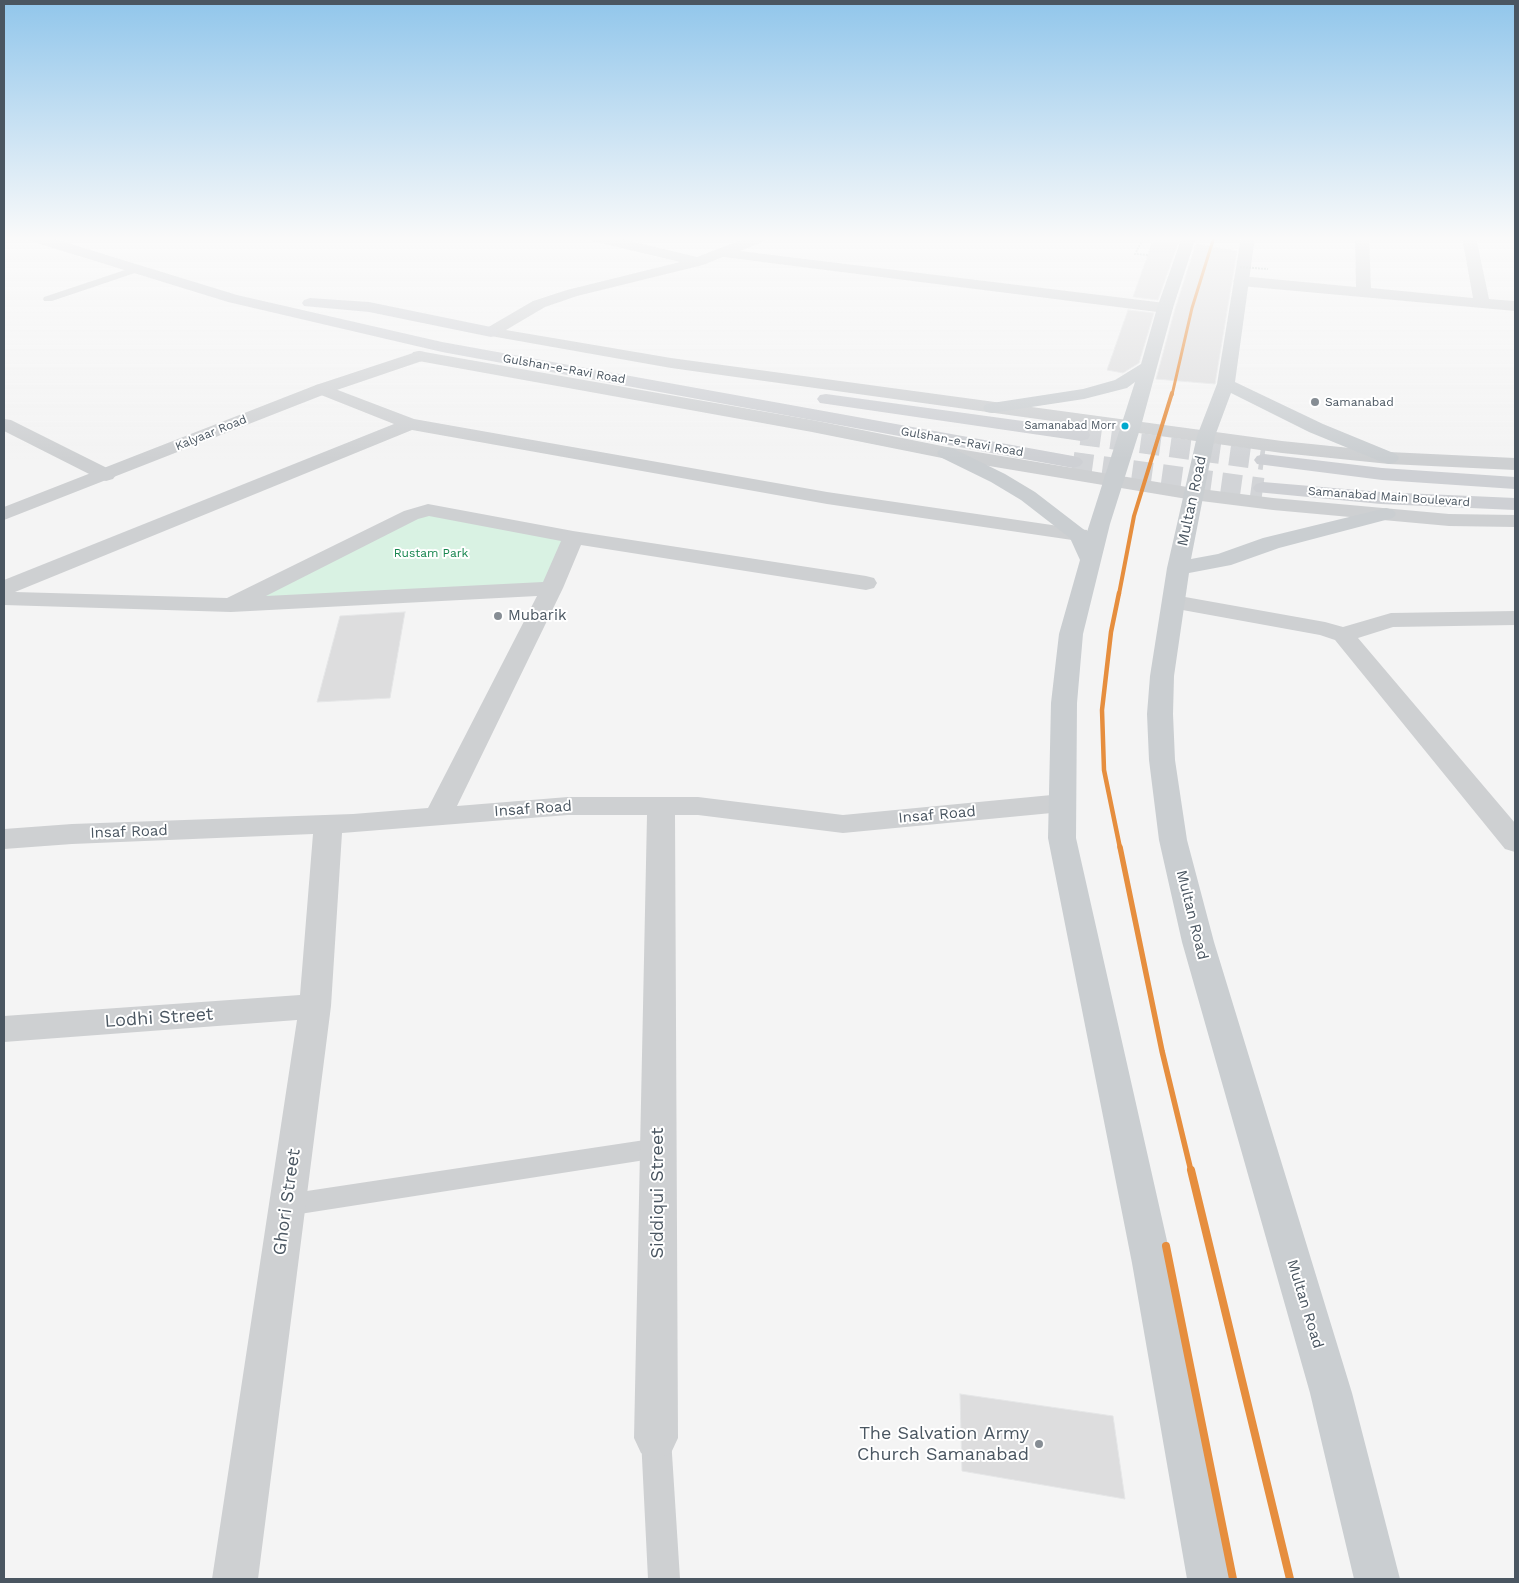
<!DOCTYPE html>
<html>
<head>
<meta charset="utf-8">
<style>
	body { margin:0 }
	#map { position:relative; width:1519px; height:1583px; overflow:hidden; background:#f4f4f4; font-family:"Work Sans",sans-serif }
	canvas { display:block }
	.frame { position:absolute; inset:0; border:5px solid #4a5661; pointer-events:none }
</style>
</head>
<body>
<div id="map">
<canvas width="1519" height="1583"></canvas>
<div class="frame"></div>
</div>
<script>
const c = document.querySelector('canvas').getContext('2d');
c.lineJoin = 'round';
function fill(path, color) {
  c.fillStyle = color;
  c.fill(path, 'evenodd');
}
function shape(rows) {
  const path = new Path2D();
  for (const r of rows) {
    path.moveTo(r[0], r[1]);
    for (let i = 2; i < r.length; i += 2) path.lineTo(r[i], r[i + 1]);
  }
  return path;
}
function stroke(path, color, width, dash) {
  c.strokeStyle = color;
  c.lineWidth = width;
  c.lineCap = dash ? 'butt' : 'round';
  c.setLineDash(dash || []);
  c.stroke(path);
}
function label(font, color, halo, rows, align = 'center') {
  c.font = font + ' "Work Sans",sans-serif';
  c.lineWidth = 4;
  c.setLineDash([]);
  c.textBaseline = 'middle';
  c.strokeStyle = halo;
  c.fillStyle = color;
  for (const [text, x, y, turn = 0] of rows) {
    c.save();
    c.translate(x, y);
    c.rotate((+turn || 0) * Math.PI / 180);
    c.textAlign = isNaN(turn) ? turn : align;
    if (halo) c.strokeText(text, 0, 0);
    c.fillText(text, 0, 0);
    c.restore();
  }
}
fill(shape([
	[428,510,573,537,545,588,231,605]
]), '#d9f2e3');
const building = shape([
	[1152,243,1178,243,1158,300,1133,297,1152,243],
	[1196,244,1237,251,1215,384,1156,379,1175,309,1196,244],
	[1128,310,1154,313,1139,363,1123,373,1107,370,1128,310],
	[405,612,390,698,317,702,340,616,405,612],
	[960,1394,1113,1416,1125,1499,962,1471,960,1394]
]);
fill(building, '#ddddde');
stroke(building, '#e5e6e7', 1);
stroke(shape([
	[1081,435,1264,460],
	[1073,462,1263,488]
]), '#d2d4d7', 20, [20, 10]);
stroke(shape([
	[1144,237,1135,254,1148,255]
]), '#bcc7c4', 2, [2, 1]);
fill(shape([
	[134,267,138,268,138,272,52,301,44,301,43,299,44,297,134,267],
	[658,1138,667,1141,670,1148,667,1155,658,1158,287,1216,278,1213,274,1205,278,1197,287,1194,658,1138],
	[656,1423,666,1428,671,1438,680,1579,648,1579,641,1438,646,1428,656,1423]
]), '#ced0d2');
fill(shape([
	[586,237,613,237,697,257,749,237,770,237,768,240,740,251,1165,303,1171,305,1173,308,1171,311,1165,313,723,257,703,265,577,296,545,307,506,330,671,358,1282,441,1389,452,1515,458,1515,470,1389,464,1282,453,671,368,485,335,483,332,485,329,533,301,567,290,680,262,588,240,586,237],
	[1355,237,1369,237,1371,288,1473,298,1462,237,1476,237,1489,299,1515,301,1515,311,1241,286,1236,284,1233,281,1236,278,1241,276,1356,287,1355,237],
	[419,351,812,420,947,447,1193,488,1273,498,1449,514,1515,515,1515,527,1449,526,1273,510,1193,500,947,459,812,432,413,360,411,356,413,352,419,351],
	[322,384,414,419,827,492,1079,529,1087,530,1090,535,1087,540,1079,541,827,504,412,430,15,592,227,598,404,511,428,504,573,531,866,576,874,578,877,583,874,588,866,590,581,545,563,588,457,806,568,797,698,797,843,815,1062,794,1072,797,1076,803,1072,809,1062,812,843,833,698,815,675,815,678,1438,671,1453,656,1460,641,1453,634,1438,647,815,568,815,342,833,331,1006,258,1579,212,1579,297,1020,4,1042,4,1016,300,995,313,834,72,844,4,849,4,829,72,824,353,814,428,808,537,596,231,612,4,605,4,580,394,424,316,393,313,389,316,385,322,384],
	[429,516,561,541,543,582,266,596,418,519,429,516],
	[4,419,11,420,113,471,116,475,113,479,106,481,99,479,4,431,4,419],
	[1174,595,1325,622,1343,627,1391,613,1515,611,1515,625,1393,627,1358,638,1515,823,1515,852,1505,849,1335,640,1320,635,1166,607,1163,602,1166,597,1174,595]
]), '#ced0d2');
fill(shape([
	[419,351,425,352,427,356,425,360,328,393,4,520,4,507,316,385,419,351]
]), '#ced0d2');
fill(shape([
	[25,237,48,237,237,295,442,342,1073,456,1080,458,1083,462,1080,466,1073,468,442,352,228,302,27,240,25,237],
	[310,298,369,302,491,327,497,329,499,332,497,335,491,337,369,312,304,306,302,303,304,300,310,298],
	[826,394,1081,429,1088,431,1090,435,1088,439,1081,441,820,403,817,399,820,395,826,394],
	[1264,454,1382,468,1515,477,1515,489,1382,480,1257,464,1254,460,1257,456,1264,454],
	[1263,482,1381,492,1515,498,1515,510,1381,504,1256,492,1253,488,1256,484,1263,482]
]), '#ced0d4');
fill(shape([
	[1182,237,1196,237,1173,308,1141,426,1110,524,1083,634,1077,703,1076,838,1172,1263,1233,1579,1187,1579,1132,1263,1048,838,1051,703,1059,634,1080,560,1070,538,1021,500,991,482,940,457,937,453,940,449,947,447,954,449,1005,474,1035,492,1087,532,1135,382,1127,388,1084,399,992,413,986,412,983,408,986,404,992,403,1083,389,1115,380,1141,364,1157,308,1182,237],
	[1241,237,1255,237,1235,382,1323,424,1396,454,1399,458,1396,462,1389,464,1382,462,1309,432,1231,393,1215,436,1191,559,1218,554,1263,538,1386,508,1393,510,1396,514,1393,518,1279,548,1231,565,1189,573,1174,676,1173,714,1175,760,1187,840,1214,942,1352,1393,1400,1579,1354,1579,1310,1393,1182,942,1159,840,1149,760,1147,714,1150,676,1167,568,1197,436,1217,384,1241,237]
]), '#caced1');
stroke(shape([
	[1240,267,1268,269]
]), '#bcc7c4', 2, [2, 1]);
stroke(shape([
	[1172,395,1192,308,1214,237]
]), '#e68e3e', 3);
stroke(shape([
	[1119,594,1134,516,1172,393]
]), '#e68e3e', 4);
stroke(shape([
	[1119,593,1111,632,1102,710,1104,770,1120,848]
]), '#e68e3e', 4.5);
stroke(shape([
	[1120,847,1162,1051,1191,1171]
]), '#e68e3e', 5.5);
stroke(shape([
	[1191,1170,1290,1579],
	[1166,1246,1233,1579]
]), '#e68e3e', 8);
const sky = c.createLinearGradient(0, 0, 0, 459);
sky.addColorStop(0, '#91c6eb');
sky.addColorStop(0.52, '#fafafa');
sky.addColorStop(1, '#fafafa00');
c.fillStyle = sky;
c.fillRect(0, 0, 1519, 459);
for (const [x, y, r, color] of [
	[1315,402,5,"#868d94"],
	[1125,426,4.5,"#00a9ce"],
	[498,616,5,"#868d94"],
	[1039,1444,5,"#868d94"]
]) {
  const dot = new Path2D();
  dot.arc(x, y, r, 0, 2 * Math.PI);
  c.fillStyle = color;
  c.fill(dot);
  stroke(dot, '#fff', 2);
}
label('11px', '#4a5661', '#fff', [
	["Samanabad Morr",1116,426]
], 'right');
label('12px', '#4a5661', '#fff', [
	["Gulshan-e-Ravi Road",564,369,10],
	["Kalyaar Road",211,433,-22],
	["Gulshan-e-Ravi Road",962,442,10],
	["Samanabad Main Boulevard",1389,497,4]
]);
label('12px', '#4a5661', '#fff', [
	["Samanabad",1325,402]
], 'left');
label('12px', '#17864f', '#fff', [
	["Rustam Park",431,553]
]);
label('15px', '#4a5661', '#fff', [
	["Multan Road",1192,501,-78],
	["Insaf Road",533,809,-4],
	["Insaf Road",937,815,-5],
	["Insaf Road",129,832,-2],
	["Multan Road",1192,915,76],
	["Multan Road",1305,1304,73]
]);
label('15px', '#4a5661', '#fff', [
	["Mubarik",508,616]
], 'left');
label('18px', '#4a5661', '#fff', [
	["Lodhi Street",159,1018,-4],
	["Siddiqui Street",658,1193,-90],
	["Ghori Street",287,1202,-82]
]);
label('18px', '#4a5661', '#fff', [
	["The Salvation Army",1029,1434],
	["Church Samanabad",1029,1455]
], 'right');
</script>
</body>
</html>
